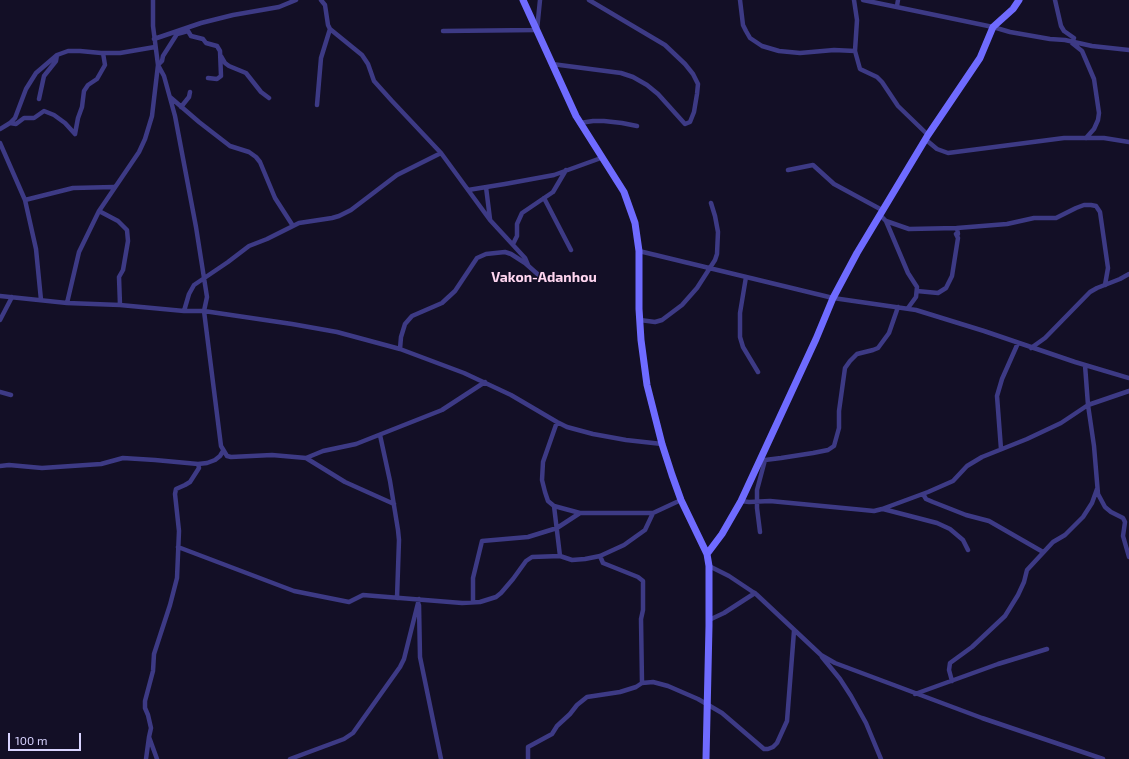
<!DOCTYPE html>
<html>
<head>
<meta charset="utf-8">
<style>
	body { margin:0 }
	#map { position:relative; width:1129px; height:759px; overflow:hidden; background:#130f26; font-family:"Exo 2",sans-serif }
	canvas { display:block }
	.scale { position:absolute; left:8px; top:733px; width:73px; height:18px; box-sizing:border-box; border:2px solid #d9d4ff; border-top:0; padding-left:5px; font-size:12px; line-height:14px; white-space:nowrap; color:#d9d4ff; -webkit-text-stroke:3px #130f26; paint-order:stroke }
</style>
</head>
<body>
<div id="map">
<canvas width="1129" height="759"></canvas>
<div class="scale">100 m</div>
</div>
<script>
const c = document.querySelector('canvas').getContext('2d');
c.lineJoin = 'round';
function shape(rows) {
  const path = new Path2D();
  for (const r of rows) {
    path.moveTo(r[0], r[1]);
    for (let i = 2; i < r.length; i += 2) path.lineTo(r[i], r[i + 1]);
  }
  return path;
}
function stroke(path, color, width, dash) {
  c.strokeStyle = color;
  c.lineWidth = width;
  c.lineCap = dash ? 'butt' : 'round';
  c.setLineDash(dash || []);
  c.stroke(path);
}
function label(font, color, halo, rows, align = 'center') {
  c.font = font + ' "Exo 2",sans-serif';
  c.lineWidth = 3;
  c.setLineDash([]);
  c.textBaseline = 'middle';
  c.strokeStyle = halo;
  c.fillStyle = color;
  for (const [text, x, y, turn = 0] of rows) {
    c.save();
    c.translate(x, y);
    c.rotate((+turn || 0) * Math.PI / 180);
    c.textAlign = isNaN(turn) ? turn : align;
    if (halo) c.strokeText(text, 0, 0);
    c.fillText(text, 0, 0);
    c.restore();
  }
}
stroke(shape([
	[321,0,325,5,328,25,330,29,362,55,368,64,374,81,392,101,441,153,490,220,525,258,528,265],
	[740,0,743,25,746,31,750,38,762,46,779,51,800,53,834,50,855,51],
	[854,0,857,20,855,51,860,69,877,77,882,82,898,106,928,135],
	[863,0,993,27,1010,32,1050,39,1065,40,1092,46,1129,50],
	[1055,0,1061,26,1064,31,1074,38,1072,43,1082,51,1094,79,1099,113,1098,120,1094,129,1086,138],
	[897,6,898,0],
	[443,31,537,30,540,0],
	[154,39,201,23,233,15,279,7,296,0],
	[221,56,225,63,229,66,246,73,261,92,269,98],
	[552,64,621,73,633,77,647,85,658,94,685,124,690,122,694,112,697,94,698,84,693,74,685,64,665,45,589,0],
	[208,78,217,79,221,76,220,51,217,46,206,43,203,39,191,36,188,31,177,34,163,56,162,61,158,65,164,76,175,116,196,227,207,297,204,311,221,446,227,456,231,457,272,455,306,458,323,451,356,444,442,410,485,382],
	[170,97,199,122,230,146,249,152,256,157,260,162,275,198,293,226],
	[39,99,44,76,56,61,57,55],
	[317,105,321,58,330,29],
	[181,107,189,97,190,92],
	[10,123,16,124,24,118,34,118,44,111,54,115,65,123,75,134],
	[580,123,593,121,604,121,622,123,637,126],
	[0,129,10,123,15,118,26,89,36,73,57,55,68,51,80,51,101,53,120,53,155,47],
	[75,134,78,118,82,107,84,91,88,85,97,79,105,65,103,53],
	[925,139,937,149,948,153,1064,138,1104,138,1129,142],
	[0,143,25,200,36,249,41,300],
	[788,170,813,165,834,184,882,210],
	[486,187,490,219],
	[468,190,505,184,554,175,601,158],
	[544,198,571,250],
	[25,200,73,188,114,187],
	[99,211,118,221,127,230,128,241,123,270,119,277,120,305],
	[880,215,886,221,909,229,957,228,1007,224,1034,218,1056,218,1076,208,1084,205,1091,205,1096,206,1100,212,1108,268,1105,285],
	[886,221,908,273,917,287,916,297,908,308],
	[513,244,517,236,517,224,522,213,553,192,566,170],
	[639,251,833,298,916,310,984,331,1075,362,1129,378],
	[746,277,740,313,740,337,743,347,758,372],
	[917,291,938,293,946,288,952,276,958,238,956,234,958,234,957,228],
	[0,296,67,303,120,305,184,311,204,311,292,324,337,332,400,349,464,373,511,395,557,422,567,427,593,434,626,440,662,444],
	[67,303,79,252,99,211,139,152,145,139,152,116,158,65,153,26,153,0],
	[184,311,189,294,194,285,228,262,249,246,267,239,299,223,332,218,339,216,351,210,397,175,441,153],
	[0,320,12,297],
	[640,320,655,322,662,320,682,305,697,288,715,260,717,254,718,232,715,216,711,203],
	[1031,348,1045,338,1090,292,1097,288,1120,279,1129,274],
	[400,349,401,337,405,324,412,316,442,303,455,291,477,258,486,254,505,252,511,254,525,263,542,278],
	[1085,365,1088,405,1094,446,1098,494,1105,507,1111,512,1123,518,1125,522,1123,536,1129,557],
	[0,392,11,395],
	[557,422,543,462,542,480,545,492,548,501,554,506,580,513],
	[380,435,390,481,398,530,399,540,397,598],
	[1001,449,997,396,1002,379,1018,343],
	[306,458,345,482,394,504],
	[761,459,765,460,781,458,813,453,828,450,834,446,839,428,839,411,845,368,850,361,857,354,873,350,878,348,889,333,898,307],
	[198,464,207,463,215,460,220,456,223,451],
	[0,466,9,465,42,468,101,464,123,458,155,460,198,464,199,468,190,482,185,485,176,489,175,494,179,531,177,578,170,605,154,654,153,671,145,701,145,708,148,715,151,728,149,737,157,759],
	[923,494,926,499,933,502,966,515,989,521,1043,552],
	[741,501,749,502,770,501,864,510,874,511,882,509,928,492,953,481,967,466,982,457,1027,439,1061,423,1088,405,1129,391],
	[554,506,560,556],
	[883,509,937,523,950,529,963,540,968,550],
	[760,532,757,508,757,490,765,460],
	[178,547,294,591,349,602,363,595,462,603,480,602,496,597,501,593,513,579,526,561,532,557,560,556,572,560,585,559,600,556,624,545,645,530,653,513,681,500],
	[709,566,729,576,756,594,821,655,835,663,982,718,1103,759],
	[473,602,473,578,482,541,528,537,557,528,580,513,653,513],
	[419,605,420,657,441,759],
	[709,620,724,613,755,593],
	[822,657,840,679,851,696,866,723,881,759],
	[952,681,949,670,950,663,972,647,1005,616,1018,595,1024,582,1027,570,1053,542,1065,535,1083,517,1092,503,1097,489],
	[642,683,653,682,668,686,698,699,722,713,764,749,768,749,773,747,777,743,787,721,794,631],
	[915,694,998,664,1047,649],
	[146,759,149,737],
	[290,759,344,739,353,733,400,667,404,659,419,599],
	[528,759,528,747,552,734,557,726,570,714,577,705,587,697,620,692,636,687,642,683,641,619,643,610,643,581,638,577,603,563,600,556]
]), '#3d3a85', 4.5);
stroke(shape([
	[523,0,576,116,624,192,635,223,639,251,639,309,641,340,647,385,662,444,672,475,681,500,707,554,709,566,709,626,706,759],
	[707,554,722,534,741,501,816,339,833,298,857,253,928,135,980,58,993,27,1013,9,1019,0]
]), '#6f6bff', 7);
label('bold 14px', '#ffd6f0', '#130f26', [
	["Vakon-Adanhou",544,277]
]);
</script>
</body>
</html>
